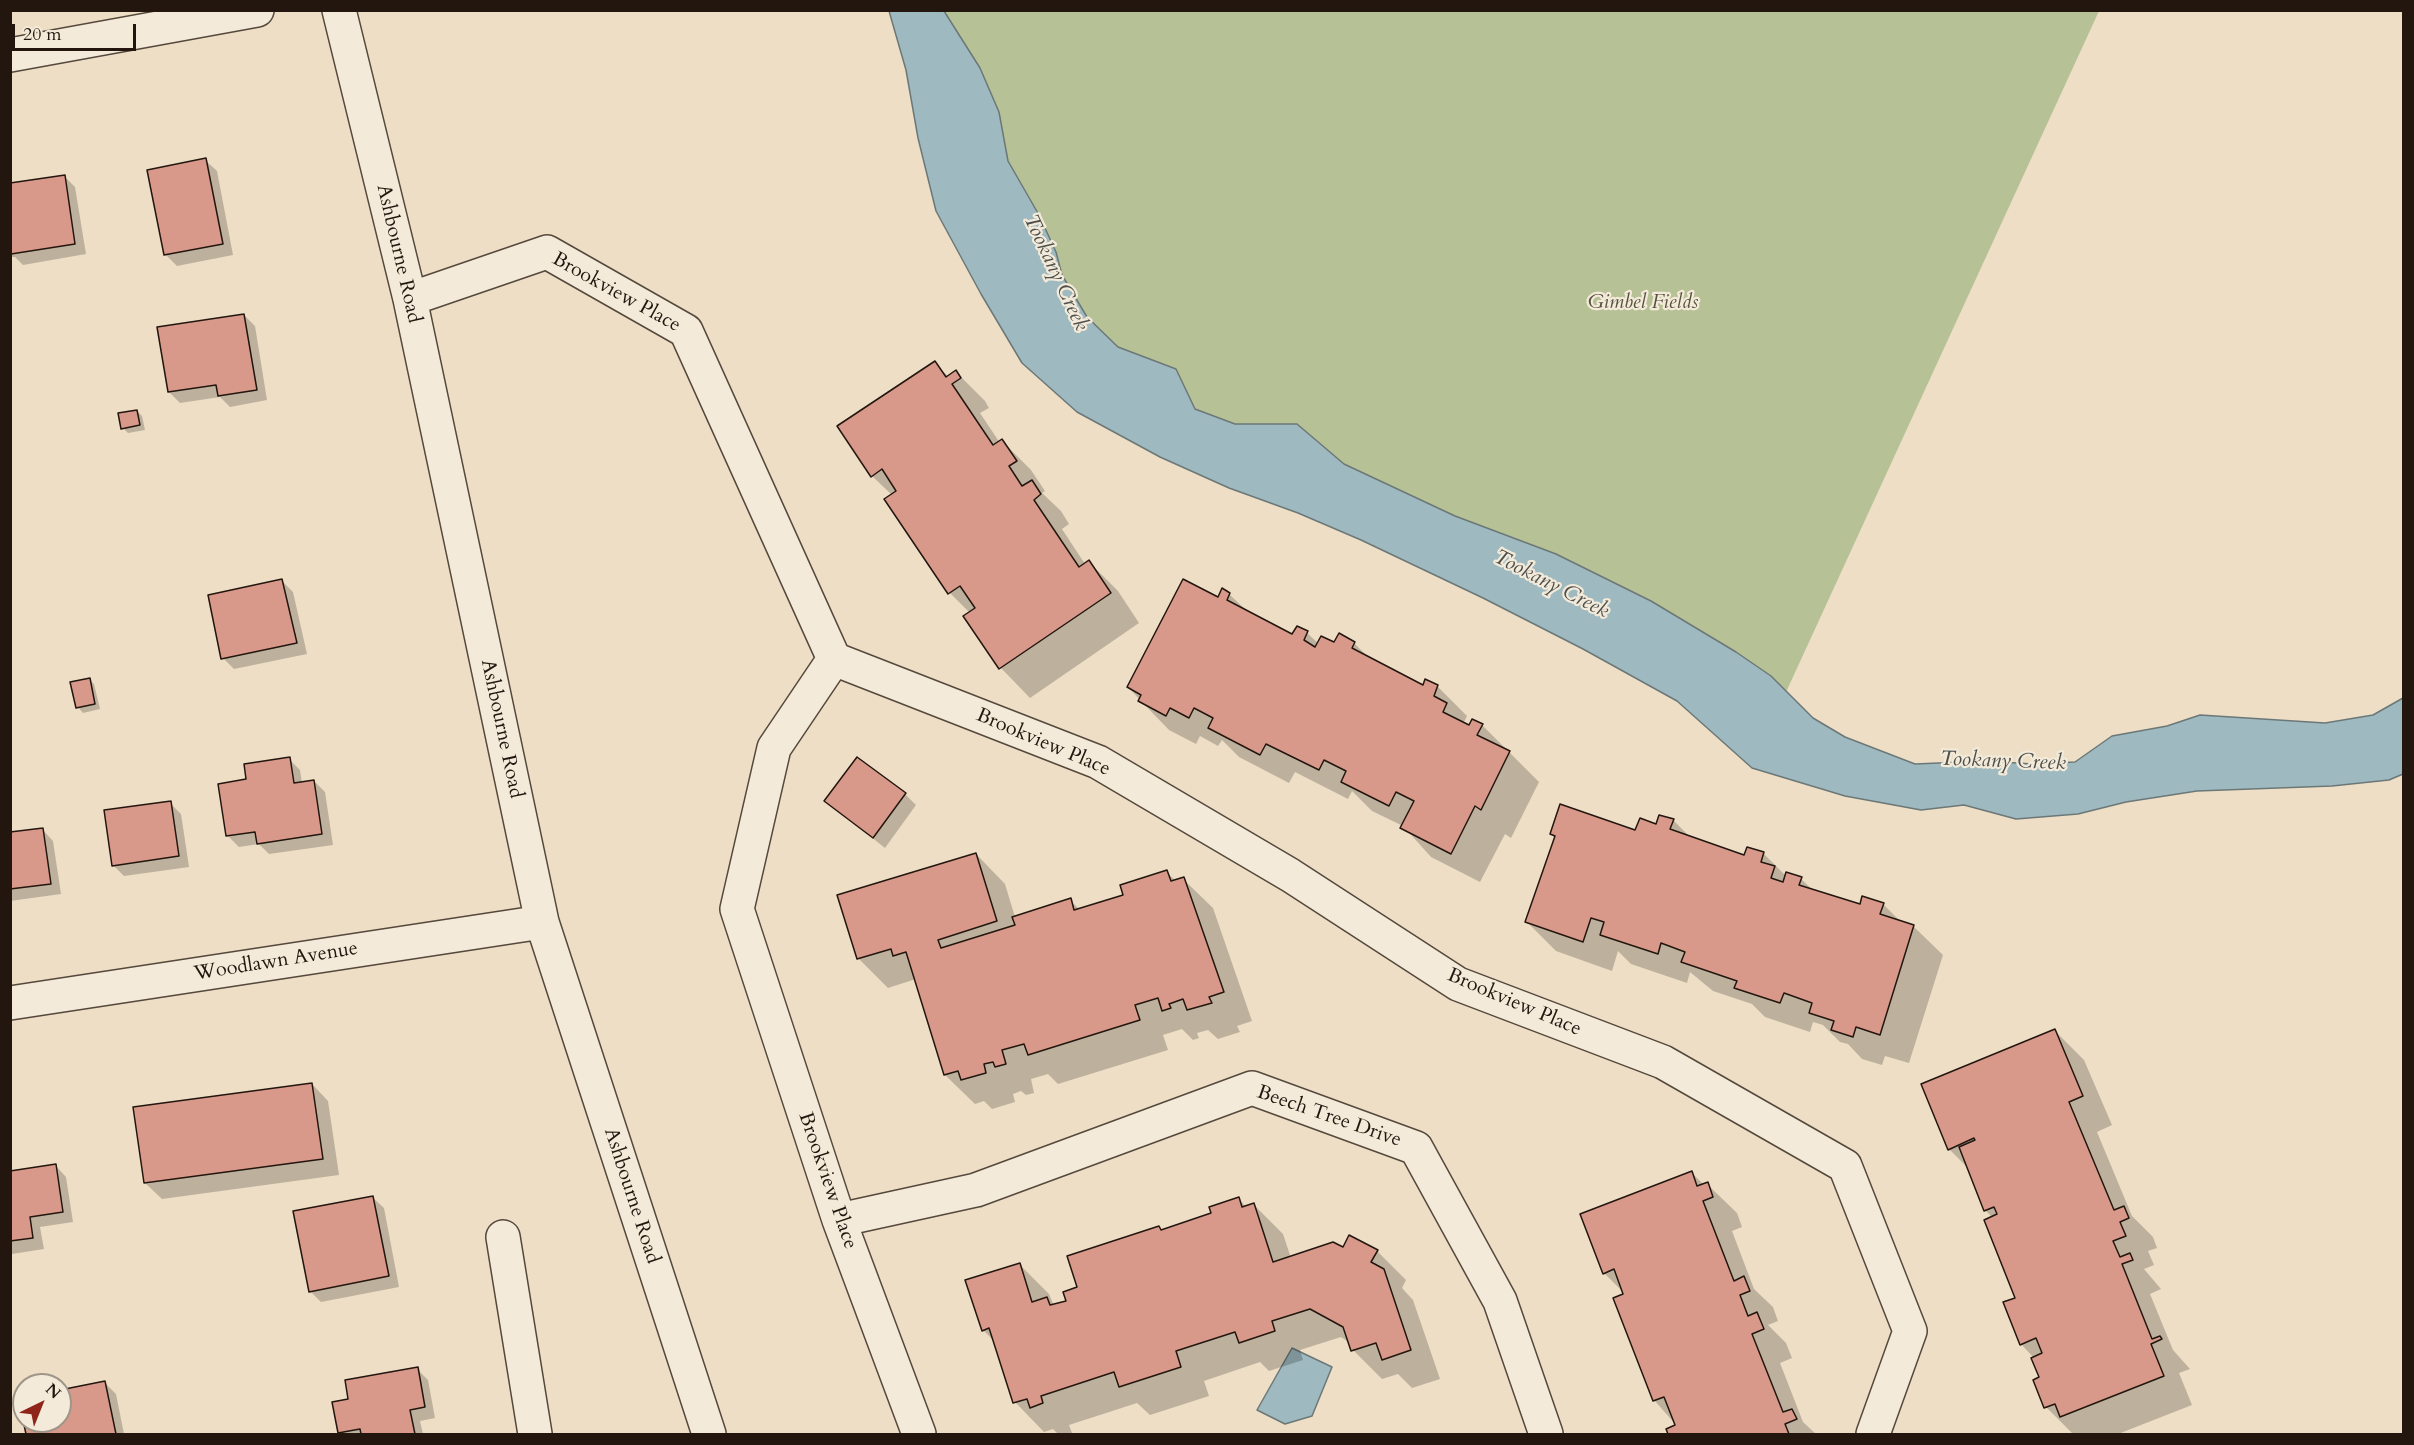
<!DOCTYPE html>
<html>
<head>
<meta charset="utf-8">
<style>
	body { margin:0 }
	#map { position:relative; width:2414px; height:1445px; overflow:hidden; background:#eddec5; font-family:Cardo,serif }
	canvas { display:block }
	.frame { position:absolute; inset:0; border:12px solid #22160e; pointer-events:none }
	.north { position:absolute; left:12px; top:1373px; width:60px; height:60px; box-sizing:border-box; background:#f3ead9; border:2px solid #9f9588; border-radius:50%; rotate:43deg; font-size:16px; font-weight:700; line-height:24px; text-align:center; color:#22160e }
	.north::after { content:''; display:block; margin:auto; width:21px; height:27px; background:#8f2418; clip-path:polygon(50% 0,100% 100%,50% 72%,0 100%) }
	.scale { position:absolute; left:12px; top:24px; width:124px; height:27px; box-sizing:border-box; border:3px solid #22160e; border-top:0; padding-left:8px; font-size:18px; line-height:21px; white-space:nowrap; color:#22160e; -webkit-text-stroke:4px #f3ead9; paint-order:stroke }
</style>
</head>
<body>
<div id="map">
<canvas width="2414" height="1445"></canvas>
<div class="frame"></div>
<div class="north">N</div>
<div class="scale">20 m</div>
</div>
<script>
const c = document.querySelector('canvas').getContext('2d');
c.lineJoin = 'round';
function fill(path, color) {
  c.fillStyle = color;
  c.fill(path, 'evenodd');
}
function shape(rows) {
  const path = new Path2D();
  for (const r of rows) {
    path.moveTo(r[0], r[1]);
    for (let i = 2; i < r.length; i += 2) path.lineTo(r[i], r[i + 1]);
  }
  return path;
}
function stroke(path, color, width, dash) {
  c.strokeStyle = color;
  c.lineWidth = width;
  c.lineCap = dash ? 'butt' : 'round';
  c.setLineDash(dash || []);
  c.stroke(path);
}
function label(font, color, halo, rows, align = 'center') {
  c.font = font + ' Cardo,serif';
  c.lineWidth = 4.5;
  c.setLineDash([]);
  c.textBaseline = 'middle';
  c.strokeStyle = halo;
  c.fillStyle = color;
  for (const [text, x, y, turn = 0] of rows) {
    c.save();
    c.translate(x, y);
    c.rotate((+turn || 0) * Math.PI / 180);
    c.textAlign = isNaN(turn) ? turn : align;
    if (halo) c.strokeText(text, 0, 0);
    c.fillText(text, 0, 0);
    c.restore();
  }
}
fill(shape([
	[929,11,2099,11,1781,703,1138,412,1034,242]
]), '#b7c196');
const water = shape([
	[889,11,944,11,980,68,999,112,1008,161,1039,215,1056,252,1062,275,1087,317,1118,347,1176,369,1195,409,1235,424,1297,424,1344,464,1455,516,1556,554,1651,601,1736,652,1771,676,1813,718,1845,737,1915,764,1986,761,2032,764,2075,762,2112,736,2167,726,2200,715,2325,723,2373,715,2403,698,2403,774,2389,780,2332,786,2197,791,2126,802,2078,814,2016,819,1964,805,1921,810,1845,796,1752,768,1677,701,1583,649,1483,598,1361,540,1298,513,1229,488,1160,457,1077,412,1022,363,981,294,936,211,918,138,906,70,889,11],
	[1292,1348,1332,1367,1312,1416,1285,1424,1257,1410,1292,1348]
]);
fill(water, '#9eb9bf');
stroke(water, '#6c7878', 1.5);
fill(shape([
	[205,160,217,171,233,255,177,266,166,255],
	[64,176,75,187,86,254,23,265,15,257,10,257,10,185],
	[244,315,255,326,267,400,230,407,220,397,180,403,169,392],
	[934,363,949,377,956,372,985,401,989,408,980,413,1000,443,1002,441,1031,470,1045,491,1042,493,1061,511,1069,524,1062,529,1085,564,1089,562,1118,591,1139,623,1030,698,1001,668,965,616,970,613,950,593,886,499,892,495,872,476],
	[137,411,142,416,145,430,128,433,123,428],
	[282,581,293,592,307,654,234,669,223,658],
	[1229,594,1247,611,1293,636,1298,628,1307,633,1319,644,1354,643,1371,660,1423,687,1426,681,1438,687,1467,716,1464,722,1470,728,1482,725,1539,782,1511,838,1505,834,1480,882,1431,857,1403,826,1372,811,1352,791,1348,799,1295,772,1289,783,1239,757,1222,740,1218,746,1200,736,1196,744,1169,730,1140,700,1128,687,1218,599],
	[89,679,94,684,100,709,83,713,78,707],
	[289,759,300,770,302,783,314,781,325,792,333,845,269,854,259,844,239,847,228,836,248,781],
	[858,759,905,794,916,805,885,848,826,801],
	[170,803,181,814,189,867,124,876,113,865],
	[1673,820,1690,837,1745,856,1763,853,1786,876,1787,874,1801,879,1814,891,1861,906,1883,904,1901,922,1913,926,1943,955,1909,1063,1885,1056,1882,1065,1862,1059,1848,1044,1840,1042,1823,1025,1813,1022,1810,1032,1765,1017,1752,1004,1713,991,1690,972,1687,983,1631,964,1618,951,1612,971,1556,951,1527,922,1556,838,1552,834,1636,832],
	[42,829,53,841,61,894,10,901,10,834],
	[976,854,1005,884,1015,917,1070,900,1080,910,1125,896,1166,872,1176,881,1183,879,1213,908,1252,1021,1237,1026,1240,1032,1218,1039,1208,1030,1197,1033,1199,1038,1193,1040,1182,1029,1163,1035,1168,1050,1058,1084,1048,1074,1031,1079,1034,1093,1026,1095,1021,1091,1013,1094,1015,1102,992,1109,984,1101,975,1104,945,1075,916,979,888,988,859,959,839,896],
	[2055,1031,2084,1060,2112,1125,2097,1132,2132,1216,2153,1237,2157,1248,2148,1251,2154,1265,2144,1269,2161,1289,2150,1294,2173,1350,2190,1369,2179,1373,2192,1405,2118,1434,2073,1434,2046,1407,2035,1380,2041,1378,2034,1358,2021,1344,2017,1299,1993,1218,1985,1210,1969,1169,1949,1149],
	[312,1084,328,1101,339,1175,162,1199,145,1183],
	[55,1165,66,1177,73,1222,40,1227,44,1249,12,1254,10,1173],
	[1692,1173,1704,1185,1707,1184,1737,1213,1742,1227,1732,1231,1754,1289,1773,1307,1778,1321,1768,1325,1786,1343,1792,1358,1780,1363,1803,1422,1816,1434,1670,1434,1668,1430,1677,1426,1654,1400,1626,1295,1604,1273],
	[372,1197,384,1208,399,1287,321,1302,310,1291],
	[1239,1199,1246,1207,1254,1205,1283,1234,1291,1258,1344,1249,1377,1251,1406,1280,1402,1288,1413,1300,1440,1379,1412,1388,1398,1374,1382,1379,1353,1350,1350,1343,1341,1337,1300,1350,1303,1360,1269,1371,1260,1362,1204,1381,1209,1396,1150,1415,1137,1403,1069,1425,1072,1433,1066,1434,1058,1434,1053,1429,1044,1432,1015,1402,995,1342,983,1330,1019,1264,1049,1294,1054,1306,1068,1302,1079,1288,1159,1227,1162,1231,1213,1214],
	[417,1369,428,1380,435,1418,420,1421,423,1434,342,1434,339,1432,350,1400],
	[105,1383,116,1394,124,1434,28,1434,25,1421,60,1421,60,1391]
]), '#0003');
const building = shape([
	[206,158,223,244,164,255,147,170,206,158],
	[65,175,75,244,11,254,10,183,65,175],
	[244,314,257,390,218,396,216,385,168,392,157,327,244,314],
	[935,361,946,377,956,370,961,378,952,384,993,445,1002,439,1017,461,1009,466,1022,486,1032,480,1041,494,1034,500,1079,567,1089,560,1111,593,999,669,963,616,975,608,960,586,948,594,884,499,896,491,882,469,871,477,837,426,935,361],
	[137,410,140,425,121,429,118,413,137,410],
	[282,579,297,643,221,659,208,595,282,579],
	[1183,579,1218,597,1222,588,1230,593,1227,600,1292,634,1297,626,1308,631,1304,640,1315,647,1321,636,1334,642,1339,633,1355,642,1352,648,1423,685,1425,679,1438,685,1434,696,1447,703,1443,712,1469,725,1472,719,1483,724,1477,735,1510,751,1481,810,1475,806,1451,854,1400,828,1414,801,1396,792,1389,806,1341,782,1346,771,1324,760,1319,770,1266,744,1260,755,1208,728,1213,718,1194,708,1189,718,1170,708,1166,716,1138,701,1141,695,1127,687,1183,579],
	[90,678,95,704,76,708,70,682,90,678],
	[290,757,294,783,314,780,322,834,257,844,255,832,226,836,218,784,246,779,244,764,290,757],
	[857,757,906,793,873,838,824,801,857,757],
	[171,801,179,856,112,866,104,810,171,801],
	[1560,804,1635,830,1640,818,1656,824,1659,815,1674,819,1670,829,1744,855,1747,847,1764,852,1761,862,1775,866,1771,878,1783,882,1786,872,1802,877,1799,885,1860,904,1862,896,1884,903,1880,914,1914,925,1880,1035,1856,1027,1853,1037,1831,1030,1834,1021,1809,1013,1812,1003,1784,993,1780,1003,1734,988,1737,981,1681,962,1685,952,1661,943,1658,954,1600,935,1604,922,1591,918,1583,942,1525,922,1555,836,1550,834,1560,804],
	[43,828,51,884,10,889,10,832,43,828],
	[976,853,997,921,938,940,941,948,1015,925,1012,917,1071,898,1074,910,1123,895,1120,885,1167,870,1171,881,1184,877,1224,992,1209,997,1212,1003,1187,1010,1183,999,1169,1004,1171,1008,1162,1011,1158,998,1135,1005,1140,1020,1028,1055,1024,1044,1002,1050,1006,1064,995,1067,993,1062,984,1064,986,1073,961,1080,958,1071,944,1075,906,952,893,956,891,949,857,959,837,895,976,853],
	[2055,1029,2083,1096,2069,1102,2114,1210,2124,1206,2129,1218,2120,1222,2126,1236,2113,1241,2120,1257,2130,1253,2133,1260,2122,1264,2152,1339,2160,1336,2162,1339,2151,1344,2164,1376,2060,1417,2055,1404,2044,1408,2033,1380,2039,1377,2031,1358,2042,1353,2036,1338,2020,1345,2003,1302,2015,1298,1984,1220,1997,1214,1994,1207,1984,1211,1959,1147,1975,1140,1974,1138,1948,1150,1921,1084,2055,1029],
	[312,1083,323,1159,144,1183,133,1107,312,1083],
	[56,1164,63,1212,30,1217,33,1238,10,1241,10,1171,56,1164],
	[1692,1171,1697,1186,1708,1182,1713,1197,1703,1201,1734,1281,1744,1276,1750,1291,1740,1295,1748,1316,1757,1312,1764,1329,1752,1334,1783,1412,1792,1409,1797,1419,1785,1424,1789,1434,1668,1434,1666,1429,1675,1425,1664,1397,1653,1401,1613,1298,1623,1294,1614,1269,1603,1274,1580,1214,1692,1171],
	[373,1196,389,1276,309,1292,293,1211,373,1196],
	[1239,1197,1242,1207,1254,1203,1273,1262,1333,1242,1343,1247,1349,1235,1378,1250,1371,1262,1384,1269,1411,1350,1382,1360,1376,1343,1351,1351,1343,1327,1310,1309,1272,1321,1275,1331,1239,1343,1235,1332,1176,1351,1181,1367,1119,1387,1114,1372,1041,1396,1043,1403,1030,1408,1027,1399,1013,1403,989,1328,982,1331,965,1280,1020,1263,1032,1302,1047,1297,1050,1305,1066,1301,1063,1292,1077,1287,1067,1256,1159,1226,1161,1230,1211,1213,1209,1207,1239,1197],
	[418,1367,425,1407,410,1410,415,1434,361,1434,360,1429,338,1433,332,1402,348,1399,345,1380,418,1367],
	[105,1381,116,1434,26,1434,18,1398,24,1397,24,1421,60,1421,60,1390,105,1381]
]);
fill(building, '#d9998a');
stroke(building, '#22160e', 1.5);
const minor = shape([
	[339,10,410,299,542,922,709,1434],
	[10,55,257,10],
	[410,299,547,252,686,331,834,659,1098,762,1290,875,1458,984,1663,1062,1845,1166,1910,1331,1873,1434],
	[834,659,774,748,737,909,839,1220,919,1434],
	[10,1003,542,922],
	[839,1220,976,1190,1252,1088,1416,1148,1500,1301,1546,1434],
	[503,1237,535,1434]
]);
stroke(minor, '#55483c', 36);
stroke(minor, '#f3ead9', 33);
label('20px', '#22160e', '#f3ead9', [
	["Ashbourne Road",398,254,77],
	["Brookview Place",616,293,29],
	["Ashbourne Road",501,729,78],
	["Brookview Place",1043,743,23],
	["Woodlawn Avenue",276,962,-9],
	["Brookview Place",1514,1003,23],
	["Beech Tree Drive",1329,1117,19],
	["Brookview Place",827,1181,71],
	["Ashbourne Road",631,1196,72]
]);
label('italic 20px', '#56523e', '#f3ead9', [
	["Gimbel Fields",1643,303]
]);
label('italic 21px', '#4d4f4c', '#f3ead9', [
	["Tookany Creek",1055,273,65],
	["Tookany Creek",1551,585,27],
	["Tookany Creek",2003,762,2]
]);
</script>
</body>
</html>
